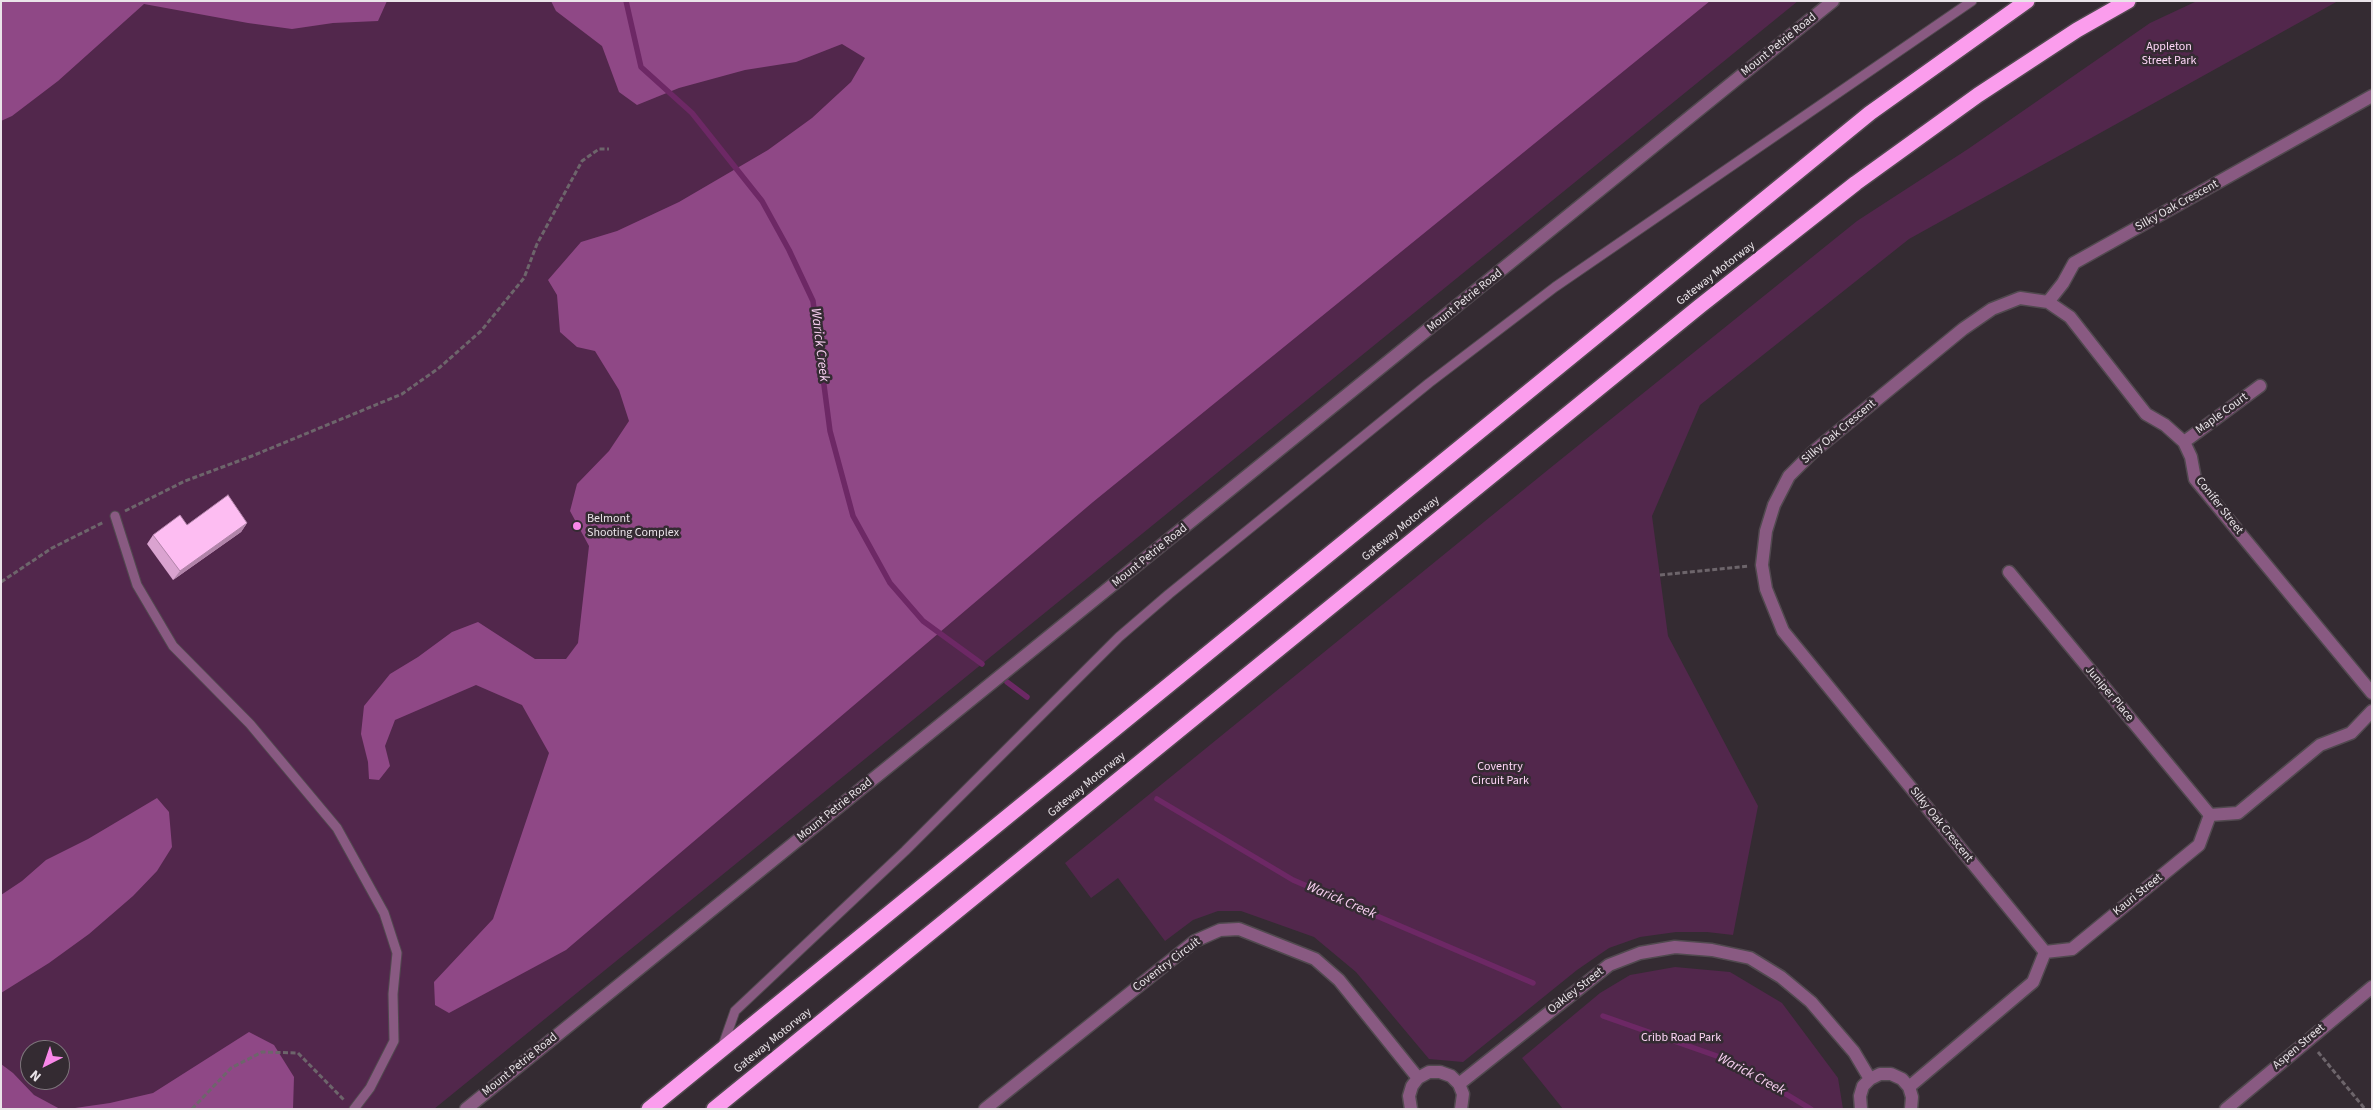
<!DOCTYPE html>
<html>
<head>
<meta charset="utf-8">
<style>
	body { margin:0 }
	#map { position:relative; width:2373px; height:1110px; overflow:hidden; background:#342b32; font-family:"Source Sans 3",sans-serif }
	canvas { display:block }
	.frame { position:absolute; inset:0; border:2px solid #eae4e9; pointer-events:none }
	.north { position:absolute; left:20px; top:1040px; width:50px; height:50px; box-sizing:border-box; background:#342b32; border:1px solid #7d757b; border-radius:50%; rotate:221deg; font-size:14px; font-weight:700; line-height:20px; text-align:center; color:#eae4e9 }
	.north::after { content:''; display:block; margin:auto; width:18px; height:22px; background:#f987e9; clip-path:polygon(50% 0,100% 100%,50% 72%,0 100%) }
</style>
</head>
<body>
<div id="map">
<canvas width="2373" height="1110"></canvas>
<div class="frame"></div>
<div class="north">N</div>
</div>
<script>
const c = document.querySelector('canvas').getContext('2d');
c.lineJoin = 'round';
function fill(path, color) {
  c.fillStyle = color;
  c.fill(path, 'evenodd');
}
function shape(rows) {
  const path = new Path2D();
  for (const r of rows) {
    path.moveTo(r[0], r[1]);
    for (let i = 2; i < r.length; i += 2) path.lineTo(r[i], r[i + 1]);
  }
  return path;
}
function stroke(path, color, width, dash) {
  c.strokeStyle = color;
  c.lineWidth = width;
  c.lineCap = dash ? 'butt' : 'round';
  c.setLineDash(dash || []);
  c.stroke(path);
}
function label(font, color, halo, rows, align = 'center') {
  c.font = font + ' "Source Sans 3",sans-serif';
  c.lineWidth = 5;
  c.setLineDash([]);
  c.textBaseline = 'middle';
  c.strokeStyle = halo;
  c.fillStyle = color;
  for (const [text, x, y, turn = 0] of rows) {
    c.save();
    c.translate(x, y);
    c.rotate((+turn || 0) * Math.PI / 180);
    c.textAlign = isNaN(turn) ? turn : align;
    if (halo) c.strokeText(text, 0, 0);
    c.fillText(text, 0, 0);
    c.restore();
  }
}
fill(shape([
	[1,1,1798,1,434,1109,1,1109],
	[30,1050,60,1050,60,1080,30,1080],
	[2197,1,2338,1,1909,239,1700,405,1652,516,1668,636,1758,806,1733,935,1707,932,1676,932,1640,937,1609,948,1577,970,1463,1062,1429,1059,1356,972,1314,937,1241,911,1218,911,1193,920,1165,941,1118,878,1091,898,1065,863,1549,469,1857,221,1968,149,2150,23],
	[1675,967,1730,972,1782,1003,1838,1078,1843,1109,1563,1109,1522,1058,1600,993,1630,975]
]), '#52274c');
fill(shape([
	[1,1,387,1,378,21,333,23,292,29,248,23,144,4,58,81,12,116,1,121],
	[551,1,1710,1,1093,502,566,950,449,1013,435,1005,434,982,493,919,549,753,522,705,476,685,395,720,385,746,390,766,379,780,369,779,368,762,361,734,364,706,390,674,418,657,452,632,478,622,535,659,566,659,578,643,589,546,570,511,577,484,609,451,629,421,619,390,595,351,577,347,560,332,557,295,548,280,581,242,617,231,679,202,768,150,812,118,851,82,865,58,842,44,796,62,745,70,679,88,637,105,619,92,602,46,556,11],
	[157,798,169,812,172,847,157,871,133,896,89,934,49,963,1,993,1,895,22,881,46,860,88,839],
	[249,1032,274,1045,294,1077,293,1109,68,1109,110,1103,153,1093],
	[1,1064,13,1073,34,1095,60,1109,1,1109]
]), '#8f4886');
stroke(shape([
	[626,1,641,67,692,113,762,201,789,250,813,301,830,431,853,516,890,583,923,621,982,664],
	[1007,682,1027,697],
	[1157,799,1293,880,1533,983],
	[1603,1016,1731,1061,1811,1109]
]), '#6d2865', 5.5);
const service = shape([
	[115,516,137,585,173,646,250,724,337,828,384,913,397,953,393,994,394,1041,370,1088,354,1109],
	[722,1048,735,1011,905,851,1119,637,1169,594,1429,383,1555,287,1972,1]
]);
const minor = shape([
	[2048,302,2070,317,2146,414,2165,425,2184,442,2191,457,2195,479,2372,693],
	[2184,442,2260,386],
	[2009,572,2210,815],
	[2045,952,1783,631,1766,589,1762,565,1766,531,1774,505,1789,476,1813,452,1963,329,1992,309,2020,298,2048,302,2063,283,2074,263,2372,96],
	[1459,1084,1609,965,1640,953,1675,947,1712,950,1750,958,1781,977,1811,1002,1835,1030,1854,1052,1870,1079],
	[1909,1087,2033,982,2045,952,2072,949,2199,845,2210,815,2238,813,2320,745,2351,733,2372,711],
	[985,1109,1195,941,1220,930,1239,929,1315,959,1339,980,1418,1078],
	[1411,1109,1409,1096,1412,1086,1418,1078,1429,1072,1440,1072,1451,1076,1459,1084,1463,1094,1461,1109],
	[1861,1109,1860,1096,1863,1086,1870,1079,1880,1074,1891,1074,1902,1079,1909,1087,1912,1097,1911,1109],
	[2226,1109,2372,987]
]);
const tertiary = shape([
	[466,1109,1833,1]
]);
const motorway = shape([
	[649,1109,1870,113,2027,1],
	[714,1109,1700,306,1856,183,1978,95,2077,30,2128,1]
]);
stroke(service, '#51494f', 11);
stroke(minor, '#51494f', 15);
stroke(tertiary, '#51494f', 15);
stroke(motorway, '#51494f', 18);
stroke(shape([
	[125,511,185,481,252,456,402,394,439,368,481,331,524,278,537,244,582,161,599,149,609,149],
	[1660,575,1749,566],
	[1,582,52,548,104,522],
	[2318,1052,2365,1109],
	[192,1109,231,1068,262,1052,298,1053,345,1101]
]), '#6d656b', 3, [5, 2.5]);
stroke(service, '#895a82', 9);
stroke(minor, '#895a82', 12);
stroke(tertiary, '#895a82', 12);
stroke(motorway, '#fb9ded', 15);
fill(shape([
	[247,523,241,532,173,580,147,544,153,535,187,525]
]), '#daa3d0');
fill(shape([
	[247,523,241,532,173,580,180,571]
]), '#b184a9');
const building = shape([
	[228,495,247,523,180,571,153,535,180,515,187,525,228,495]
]);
fill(building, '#fdbdf2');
stroke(building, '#b184a9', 1);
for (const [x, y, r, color] of [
	[577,526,5,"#f987e9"]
]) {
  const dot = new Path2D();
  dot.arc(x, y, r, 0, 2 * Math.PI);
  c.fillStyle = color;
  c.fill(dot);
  stroke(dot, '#342b32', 2);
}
label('12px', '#eae4e9', '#342b32', [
	["Mount Petrie Road",1779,45,-39],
	["Silky Oak Crescent",2177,206,-29],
	["Gateway Motorway",1716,274,-38],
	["Mount Petrie Road",1465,301,-39],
	["Maple Court",2222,414,-36],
	["Silky Oak Crescent",1839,432,-40],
	["Conifer Street",2219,506,52],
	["Gateway Motorway",1401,529,-39],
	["Mount Petrie Road",1150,556,-39],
	["Juniper Place",2109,694,50],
	["Gateway Motorway",1087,785,-39],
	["Mount Petrie Road",835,810,-39],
	["Silky Oak Crescent",1941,825,51],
	["Kauri Street",2138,895,-39],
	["Coventry Circuit",1167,965,-37],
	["Oakley Street",1576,991,-38],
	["Gateway Motorway",773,1041,-39],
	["Aspen Street",2299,1047,-40],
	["Mount Petrie Road",520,1065,-39]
]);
label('12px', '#fed6f7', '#342b32', [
	["Appleton",2169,47],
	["Street Park",2169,61],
	["Coventry",1500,767],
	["Circuit Park",1500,781],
	["Cribb Road Park",1681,1038]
]);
label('12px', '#eae4e9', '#342b32', [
	["Belmont",587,519],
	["Shooting Complex",587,533]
], 'left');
label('italic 14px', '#f8d0f1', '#342b32', [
	["Warick Creek",819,345,83],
	["Warick Creek",1341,901,23],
	["Warick Creek",1751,1075,28]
]);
</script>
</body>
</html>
